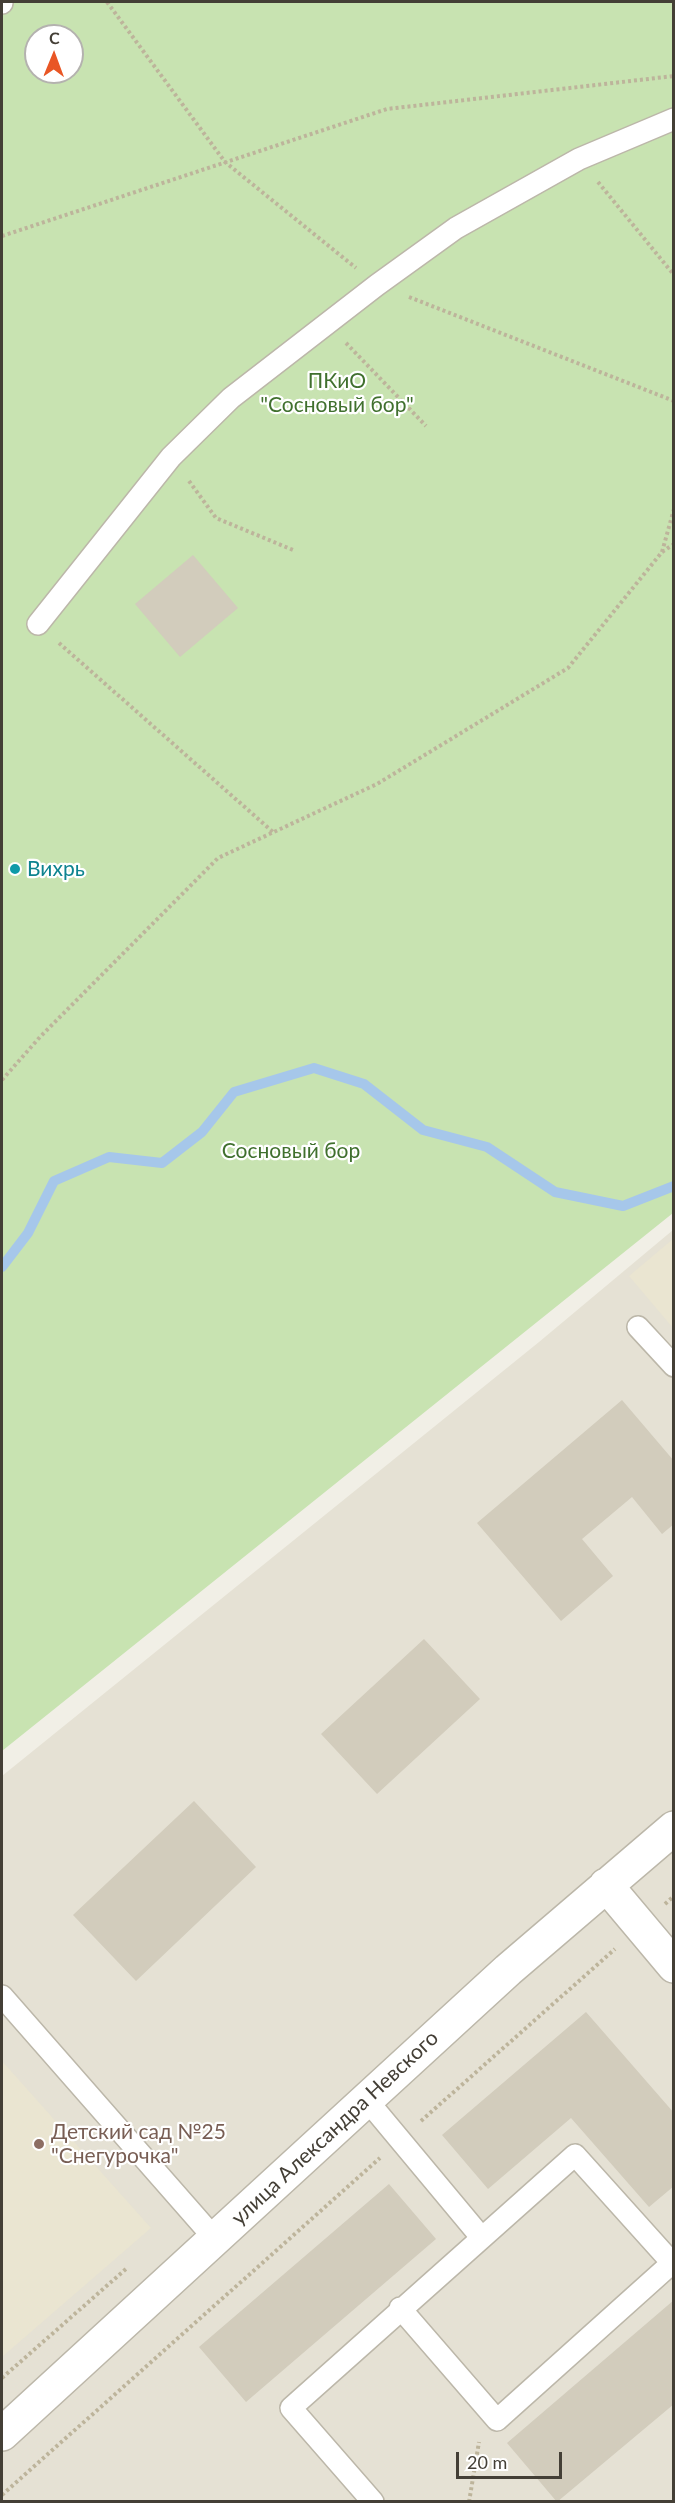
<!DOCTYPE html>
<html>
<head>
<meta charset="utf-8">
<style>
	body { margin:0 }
	#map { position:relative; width:675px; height:2503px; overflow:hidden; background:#f1efe6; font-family:Lato,sans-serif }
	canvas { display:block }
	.frame { position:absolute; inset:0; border:3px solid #443f36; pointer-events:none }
	.north { position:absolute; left:24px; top:24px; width:60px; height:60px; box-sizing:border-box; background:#fff; border:2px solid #b4b2af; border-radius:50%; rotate:1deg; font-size:16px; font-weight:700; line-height:24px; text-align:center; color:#443f36 }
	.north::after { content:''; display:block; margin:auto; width:21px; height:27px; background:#e95625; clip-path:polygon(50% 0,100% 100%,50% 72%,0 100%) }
	.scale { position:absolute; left:456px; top:2452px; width:106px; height:27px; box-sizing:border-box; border:3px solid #443f36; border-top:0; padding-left:8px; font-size:18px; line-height:21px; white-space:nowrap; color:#443f36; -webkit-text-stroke:4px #fff; paint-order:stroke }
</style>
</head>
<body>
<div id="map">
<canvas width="675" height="2503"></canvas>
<div class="frame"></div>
<div class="north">С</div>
<div class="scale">20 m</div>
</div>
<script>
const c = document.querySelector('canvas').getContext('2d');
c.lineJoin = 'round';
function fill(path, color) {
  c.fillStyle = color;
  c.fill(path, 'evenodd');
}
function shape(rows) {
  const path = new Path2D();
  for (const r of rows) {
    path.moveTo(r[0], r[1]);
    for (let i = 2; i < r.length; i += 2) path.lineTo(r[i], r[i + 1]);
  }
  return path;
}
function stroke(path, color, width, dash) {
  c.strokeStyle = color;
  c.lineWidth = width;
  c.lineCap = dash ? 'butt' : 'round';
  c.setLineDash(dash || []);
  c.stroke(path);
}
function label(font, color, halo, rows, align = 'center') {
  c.font = font + ' Lato,sans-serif';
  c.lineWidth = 4.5;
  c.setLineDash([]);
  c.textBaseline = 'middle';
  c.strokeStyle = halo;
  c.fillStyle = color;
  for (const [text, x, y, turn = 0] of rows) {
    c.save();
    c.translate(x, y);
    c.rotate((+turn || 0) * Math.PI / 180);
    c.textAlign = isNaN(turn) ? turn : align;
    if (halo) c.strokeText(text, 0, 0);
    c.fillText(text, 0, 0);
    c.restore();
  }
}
fill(shape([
	[673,1230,673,2501,2,2502,2,1776,539,1342]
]), '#e5e1d4');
fill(shape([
	[673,1239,673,1328,629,1276],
	[2,2061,151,2228,2,2357]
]), '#eae5d1');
fill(shape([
	[2,2,673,2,673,1213,2,1751],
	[36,36,72,36,72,72,36,72]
]), '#c8e3b1');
stroke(shape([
	[2,1267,28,1233,54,1181,109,1157,162,1163,202,1132,234,1092,314,1068,364,1084,423,1130,487,1147,555,1192,623,1206,674,1186]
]), '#a6c7ea', 10);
fill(shape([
	[193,555,238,608,180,657,135,604],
	[622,1400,674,1461,674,1524,662,1534,632,1497,582,1539,613,1576,561,1621,477,1523],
	[424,1639,480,1699,377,1794,321,1734],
	[194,1801,256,1867,136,1981,73,1915],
	[586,2012,674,2113,674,2186,649,2207,571,2118,488,2189,442,2135],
	[389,2184,436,2239,246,2402,199,2347],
	[674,2300,674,2404,557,2502,507,2443]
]), '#d2ccbc');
const service = shape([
	[2,3,2,2],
	[38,624,171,457,231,398,377,285,456,228,579,159,674,119],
	[638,1327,674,1366],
	[2,1996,215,2239],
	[366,2099,481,2237],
	[400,2308,497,2420,672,2263],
	[373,2502,291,2408,575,2155,674,2265]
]);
const minor = shape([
	[606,1885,674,1966],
	[2,2434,508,1970,674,1828]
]);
stroke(service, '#bcb7a9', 24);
stroke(minor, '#bcb7a9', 36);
stroke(shape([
	[107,2,225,162,356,268],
	[598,182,674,275],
	[2,236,387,109,674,76],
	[409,297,674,401],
	[346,343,426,426],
	[189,481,216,518,293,550],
	[662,552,674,544],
	[59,643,273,832],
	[2,1080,40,1037,218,858,377,784,568,668,662,552,674,509],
	[665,1904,674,1896],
	[421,2121,615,1949],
	[2,2378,127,2268],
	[2,2495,380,2158],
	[469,2502,479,2442]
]), '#bdb49b', 4, [3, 3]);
stroke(service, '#fff', 21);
stroke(minor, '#fff', 33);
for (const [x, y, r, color] of [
	[15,869,6,"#0f9aa8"],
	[39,2144,6,"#8d6e63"]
]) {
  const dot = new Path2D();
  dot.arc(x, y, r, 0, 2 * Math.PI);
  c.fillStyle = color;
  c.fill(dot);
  stroke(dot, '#fff', 2);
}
label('21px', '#40702e', '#fff', [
	["ПКиО",337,381],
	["\"Сосновый бор\"",337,405],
	["Сосновый бор",291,1151]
]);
label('21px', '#0d838f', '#fff', [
	["Вихрь",27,869]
], 'left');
label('21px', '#443f36', '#fff', [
	["улица Александра Невского",335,2128,-43]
]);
label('21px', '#785e54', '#fff', [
	["Детский сад №25",51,2132],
	["\"Снегурочка\"",51,2156]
], 'left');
</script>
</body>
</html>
